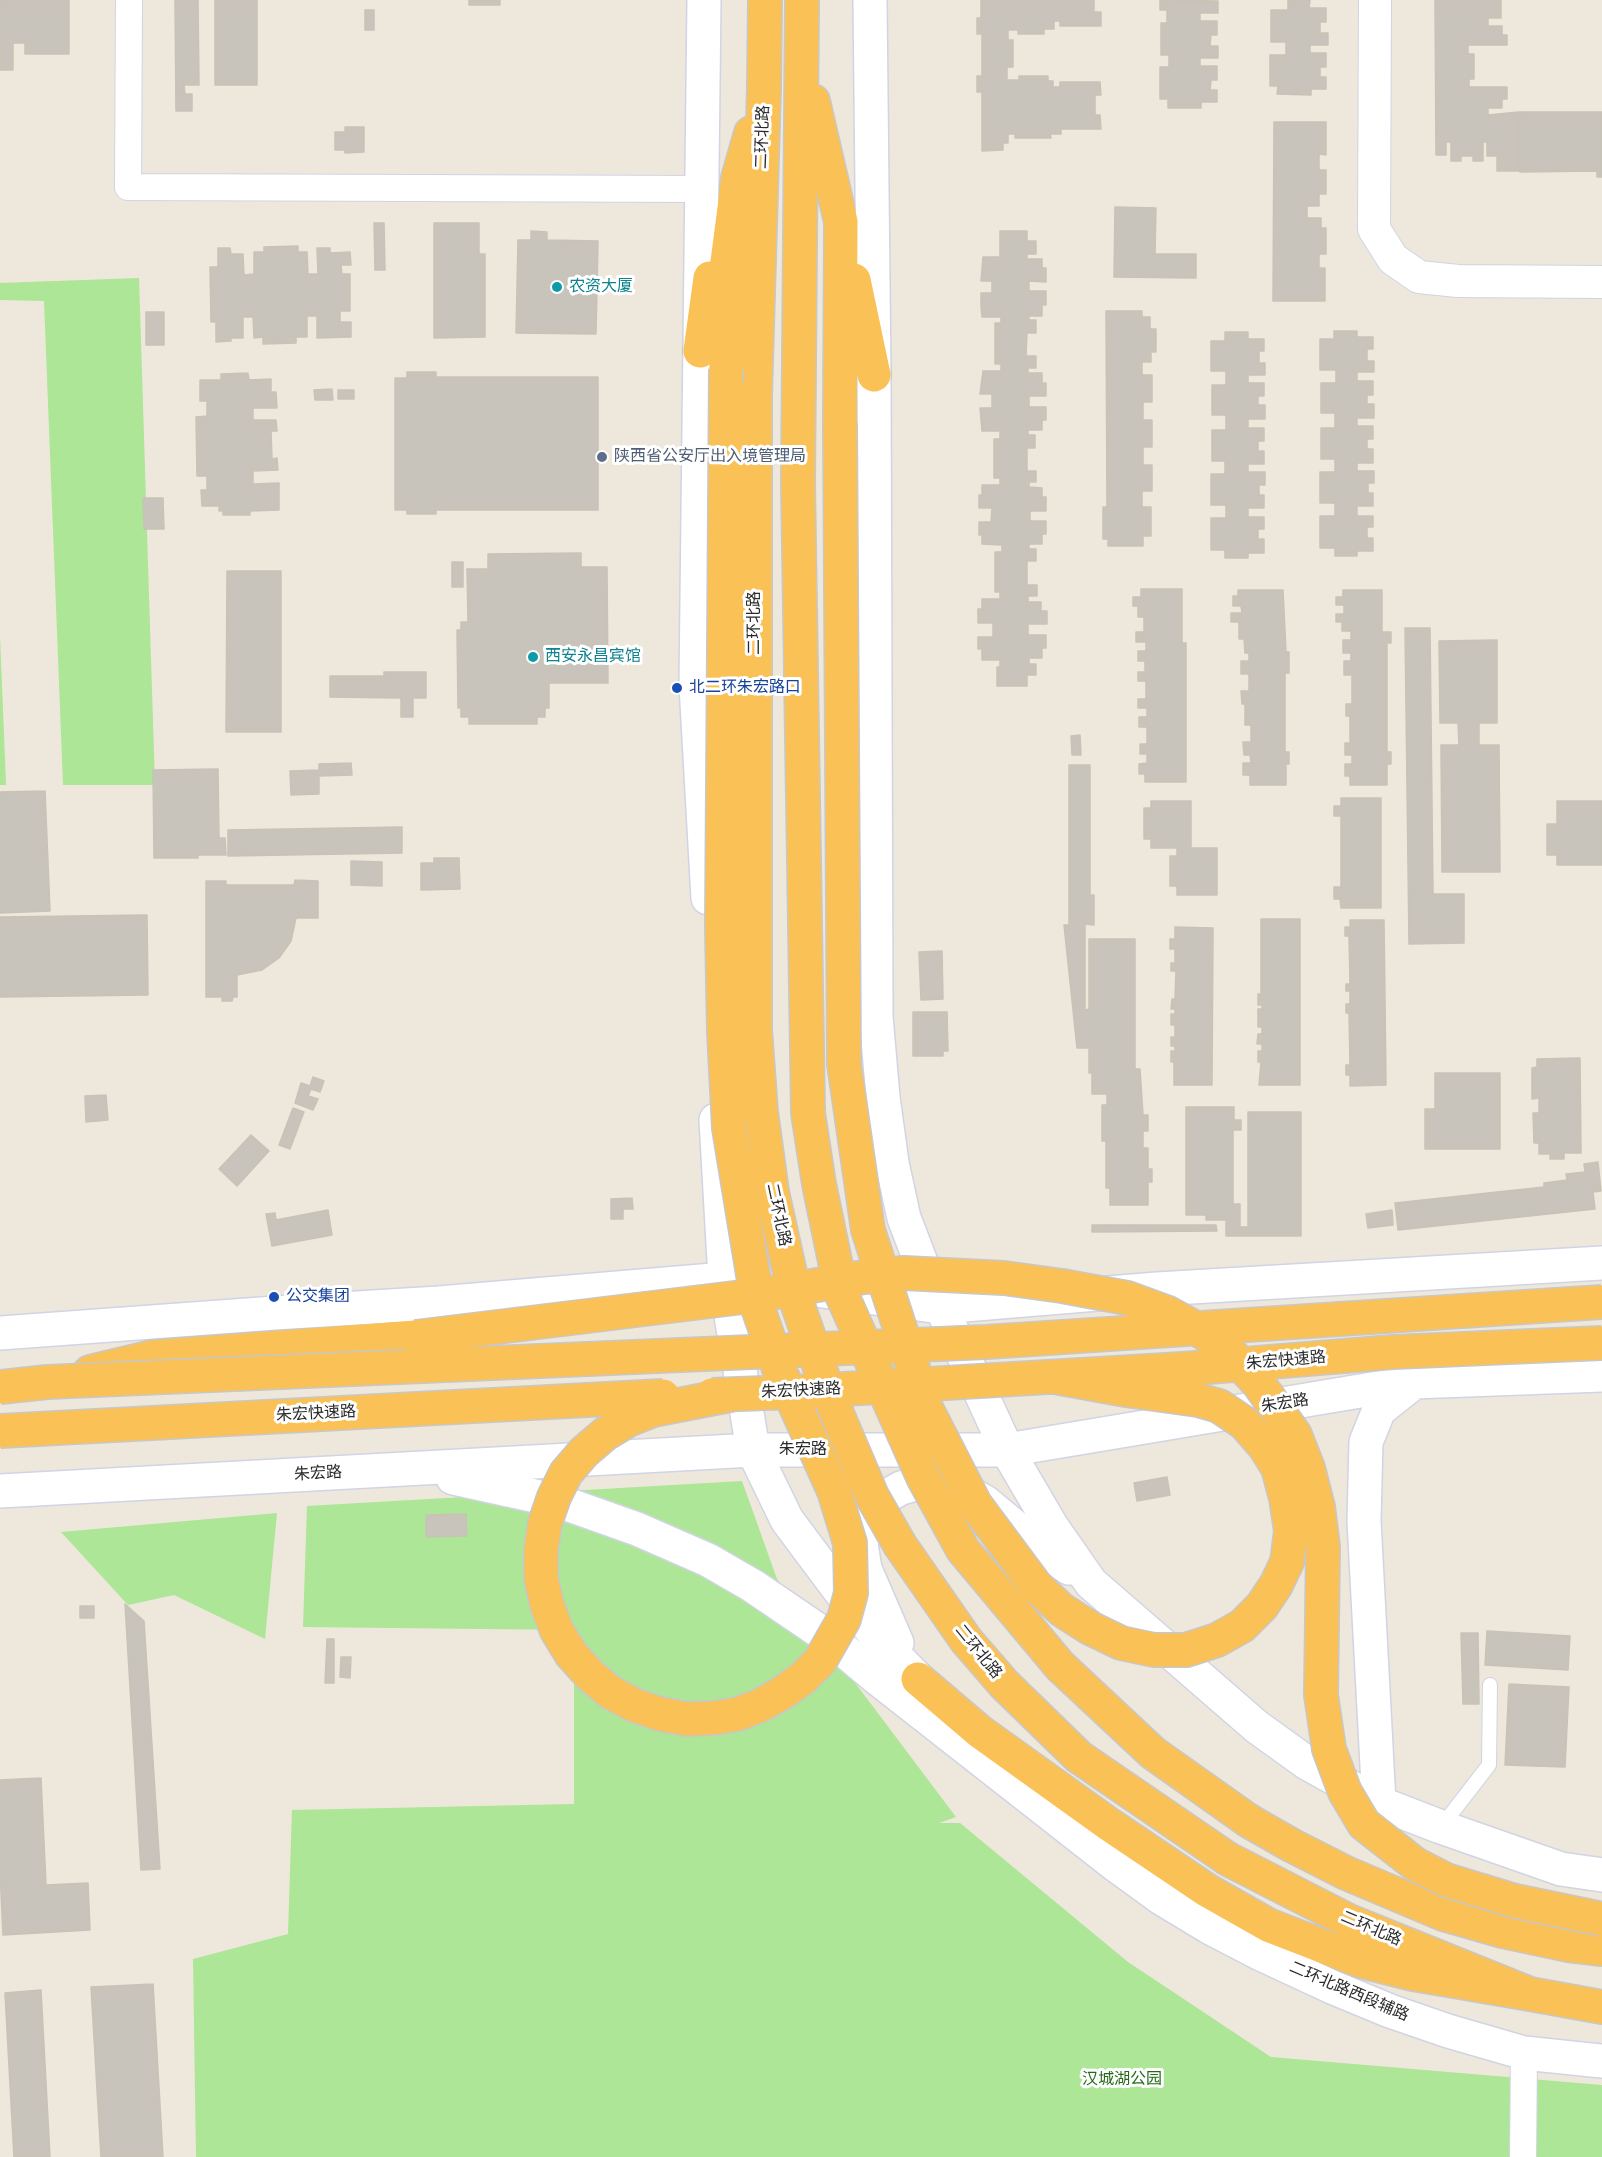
<!DOCTYPE html>
<html>
<head>
<meta charset="utf-8">
<style>
	body { margin:0 }
	canvas { display:block; background:#ede7dc }
</style>
</head>
<body>
<canvas width="1602" height="2157"></canvas>
<script>
const c = document.querySelector('canvas').getContext('2d');
c.lineJoin = 'round';
function fill(path, color) {
  c.fillStyle = color;
  c.fill(path, 'evenodd');
}
function shape(rows) {
  const path = new Path2D();
  for (const r of rows) {
    path.moveTo(r[0], r[1]);
    for (let i = 2; i < r.length; i += 2) path.lineTo(r[i], r[i + 1]);
  }
  return path;
}
function stroke(path, color, width, dash) {
  c.strokeStyle = color;
  c.lineWidth = width;
  c.lineCap = dash ? 'butt' : 'round';
  c.setLineDash(dash || []);
  c.stroke(path);
}
function label(font, color, halo, rows, align = 'center') {
  c.font = font + ' "DejaVu Sans","Noto Sans SC",sans-serif';
  c.lineWidth = 6;
  c.setLineDash([]);
  c.textBaseline = 'middle';
  c.strokeStyle = halo;
  c.fillStyle = color;
  for (const [text, x, y, turn = 0] of rows) {
    c.save();
    c.translate(x, y);
    c.rotate((+turn || 0) * Math.PI / 180);
    c.textAlign = isNaN(turn) ? turn : align;
    if (halo) c.strokeText(text, 0, 0);
    c.fillText(text, 0, 0);
    c.restore();
  }
}
fill(shape([
	[139,278,155,785,63,785,44,301,0,300,0,283],
	[0,636,6,785,0,785],
	[742,1481,777,1579,956,1817,939,1823,960,1823,1128,1962,1271,2057,1602,2085,1602,2157,196,2157,193,1959,288,1934,292,1810,574,1804,574,1630,303,1627,307,1506],
	[277,1513,265,1639,174,1595,128,1605,61,1532]
]), '#ade696');
const building = shape([
	[0,0,69,0,69,54,25,54,25,43,13,43,13,70,0,70,0,0],
	[175,0,198,0,199,85,184,85,185,94,192,94,192,111,176,111,175,0],
	[215,0,257,0,257,85,215,85,215,0],
	[469,0,500,0,500,5,469,5,469,0],
	[981,0,1094,0,1094,12,1101,12,1101,26,1060,26,1060,21,1054,21,1054,29,1044,29,1044,34,1018,34,1018,30,1008,30,1008,40,1013,40,1013,67,1007,67,1007,80,1019,80,1019,76,1048,76,1048,81,1053,81,1053,87,1060,87,1060,82,1100,82,1101,95,1095,95,1095,115,1100,115,1101,129,1061,129,1061,134,1050,134,1051,138,1015,138,1015,134,1008,134,1008,143,1003,143,1003,150,982,151,982,92,977,92,977,76,982,76,982,34,977,34,977,18,981,18,981,0],
	[1160,0,1218,1,1218,13,1200,13,1200,21,1217,21,1217,35,1211,35,1210,46,1218,46,1218,58,1200,58,1200,66,1217,66,1217,80,1211,80,1210,90,1217,90,1217,102,1201,102,1201,108,1168,108,1168,99,1160,99,1160,67,1169,67,1169,55,1161,55,1161,23,1167,23,1167,10,1160,10,1160,0],
	[1288,0,1310,0,1309,8,1326,8,1326,22,1320,22,1320,33,1328,33,1328,45,1310,45,1310,53,1326,53,1326,67,1320,67,1320,77,1326,77,1326,89,1311,89,1311,95,1277,94,1278,86,1270,86,1270,55,1286,55,1286,42,1271,42,1271,10,1288,10,1288,0],
	[1435,0,1501,0,1501,18,1488,18,1488,26,1502,26,1502,35,1507,35,1507,45,1468,45,1468,54,1474,54,1474,79,1469,79,1469,87,1507,87,1507,99,1502,99,1502,108,1488,108,1488,115,1519,112,1519,171,1497,171,1497,156,1487,156,1487,142,1483,142,1483,161,1473,161,1473,156,1461,156,1461,161,1451,161,1451,142,1446,142,1446,155,1436,155,1435,0],
	[365,10,374,10,374,30,365,30,365,10],
	[1520,112,1602,112,1602,177,1597,177,1597,171,1520,172,1520,112],
	[1274,122,1326,122,1326,155,1319,154,1319,170,1326,170,1326,194,1319,194,1319,206,1307,206,1307,218,1321,218,1321,228,1326,228,1326,254,1319,254,1319,268,1325,268,1325,301,1273,301,1274,122],
	[345,127,364,127,364,152,345,153,345,150,335,150,335,132,345,132,345,127],
	[1115,207,1156,208,1155,254,1196,254,1196,278,1114,277,1115,207],
	[374,223,384,223,385,270,375,270,374,223],
	[434,223,479,223,479,254,485,254,485,337,434,338,434,223],
	[531,231,547,232,547,240,598,241,596,334,516,333,518,240,531,240,531,231],
	[1000,231,1027,231,1027,241,1036,241,1036,254,1027,254,1027,259,1042,259,1042,268,1046,268,1046,282,1029,281,1029,291,1046,291,1046,305,1042,305,1042,316,1029,316,1029,320,1036,320,1036,333,1027,333,1026,356,1036,356,1036,368,1028,368,1028,373,1042,373,1042,383,1046,383,1046,396,1029,396,1029,407,1046,407,1046,420,1042,420,1042,430,1028,430,1028,435,1035,435,1035,448,1027,448,1027,471,1036,471,1036,482,1029,482,1029,487,1042,488,1042,497,1046,497,1046,511,1030,511,1030,521,1046,521,1046,534,1042,534,1042,544,1029,544,1029,549,1036,549,1036,561,1027,561,1027,585,1037,585,1037,596,1028,596,1028,602,1041,602,1041,611,1047,611,1047,624,1028,624,1028,635,1046,635,1046,648,1042,648,1042,658,1029,658,1029,664,1036,664,1036,675,1027,675,1027,686,997,686,997,667,1000,667,1000,660,982,660,982,649,978,649,978,637,993,637,993,623,978,623,978,609,982,609,982,599,1000,599,1000,592,995,592,995,552,1002,552,1002,545,982,544,982,535,979,535,979,522,991,522,992,508,979,508,979,495,982,495,982,485,1000,485,1000,478,994,478,994,439,1000,439,1000,431,982,431,980,408,992,408,992,394,980,394,983,371,1001,371,1001,364,995,364,995,323,1001,323,1001,317,982,317,981,306,981,293,992,293,992,281,981,281,983,257,1000,257,1000,231],
	[298,246,298,252,307,252,308,274,318,274,317,248,330,248,330,253,350,252,351,265,341,265,342,274,350,274,350,311,340,311,340,322,351,322,351,337,317,338,317,316,307,316,307,337,296,337,296,343,263,344,263,337,254,338,253,317,243,317,243,338,231,338,231,341,216,342,216,322,211,322,210,267,218,267,218,248,230,248,231,254,243,254,244,275,254,274,254,252,264,252,264,247,298,246],
	[1106,311,1142,311,1142,317,1150,317,1150,329,1156,329,1156,352,1151,352,1151,362,1142,362,1142,375,1152,375,1152,402,1143,402,1143,420,1152,420,1152,447,1143,447,1143,465,1152,465,1152,491,1142,491,1142,507,1151,507,1151,536,1143,536,1143,546,1108,546,1108,539,1103,539,1103,507,1107,507,1106,311],
	[146,312,164,312,164,345,146,345,146,312],
	[1334,331,1357,331,1357,337,1373,337,1373,349,1367,349,1367,361,1374,361,1374,372,1357,372,1357,381,1373,381,1373,395,1367,395,1367,404,1374,404,1374,418,1357,418,1357,426,1373,426,1373,439,1367,439,1367,449,1373,449,1373,463,1357,463,1357,471,1374,471,1374,483,1368,483,1368,493,1373,493,1373,506,1357,506,1357,516,1373,516,1373,527,1367,527,1367,538,1373,538,1373,551,1357,551,1357,556,1335,556,1335,548,1320,548,1320,516,1335,516,1335,503,1320,503,1320,472,1335,472,1335,459,1321,459,1321,428,1335,428,1335,413,1321,413,1321,383,1336,383,1336,370,1320,370,1320,339,1334,339,1334,331],
	[1225,332,1248,332,1248,339,1264,339,1264,351,1259,351,1259,363,1265,363,1265,375,1248,375,1248,383,1264,383,1264,396,1258,396,1258,405,1265,405,1265,419,1248,419,1248,428,1264,428,1264,441,1258,441,1258,451,1264,451,1264,464,1248,464,1248,472,1265,472,1265,485,1259,485,1259,495,1264,495,1264,508,1248,508,1248,517,1264,517,1264,529,1258,529,1258,539,1264,539,1264,553,1248,553,1248,558,1225,558,1225,550,1211,550,1211,518,1226,518,1226,505,1211,505,1211,474,1225,474,1225,461,1212,461,1212,430,1226,430,1226,415,1212,415,1212,385,1226,385,1226,371,1211,371,1211,341,1225,341,1225,332],
	[407,372,436,372,436,377,598,377,598,510,436,510,436,514,407,514,407,510,395,510,395,378,407,378,407,372],
	[248,373,249,380,271,379,271,392,276,392,277,408,253,408,253,420,276,420,277,431,271,431,272,459,277,458,278,470,253,471,253,484,279,483,279,510,250,511,250,515,223,515,223,511,219,511,219,506,202,506,201,490,207,490,207,476,197,476,196,417,207,416,207,401,200,401,200,380,221,380,221,374,248,373],
	[332,389,333,400,315,400,314,390,332,389],
	[338,390,354,390,354,399,338,399,338,390],
	[143,498,163,498,164,529,144,529,143,498],
	[581,553,581,567,607,567,608,683,549,683,549,708,545,708,545,717,537,717,537,724,469,724,469,717,461,717,461,708,458,708,457,630,461,630,461,622,468,622,467,569,488,569,488,554,581,553],
	[452,562,463,562,463,587,452,587,452,562],
	[227,571,281,571,281,732,226,732,227,571],
	[1141,589,1182,589,1182,643,1186,643,1186,782,1145,782,1145,774,1139,774,1139,764,1147,763,1147,754,1140,754,1140,744,1147,744,1147,727,1139,727,1139,717,1147,717,1147,708,1138,708,1138,699,1146,699,1146,681,1138,681,1138,672,1145,672,1145,661,1138,661,1138,651,1146,651,1146,642,1136,642,1136,632,1144,632,1144,617,1138,617,1138,606,1133,606,1133,597,1141,597,1141,589],
	[1238,590,1283,590,1286,652,1289,652,1289,673,1285,673,1285,752,1289,752,1289,764,1286,764,1286,785,1250,785,1250,775,1243,775,1243,763,1251,763,1250,755,1244,755,1243,742,1251,742,1251,725,1245,725,1245,704,1242,704,1241,691,1249,691,1249,674,1241,674,1241,661,1249,661,1249,653,1245,653,1244,639,1239,639,1239,622,1231,622,1231,613,1242,613,1241,606,1233,606,1233,596,1238,596,1238,590],
	[1343,590,1382,590,1382,632,1391,632,1391,643,1387,643,1387,752,1391,752,1391,764,1387,764,1387,785,1350,785,1350,776,1345,776,1345,764,1352,764,1352,755,1345,755,1345,743,1350,743,1350,716,1346,716,1346,704,1352,704,1352,675,1344,675,1344,661,1351,661,1351,653,1343,653,1343,640,1351,640,1351,631,1342,631,1342,622,1336,622,1336,614,1344,614,1344,605,1336,605,1336,597,1343,597,1343,590],
	[1405,628,1430,628,1433,894,1464,894,1464,943,1409,944,1405,628],
	[1497,640,1497,723,1479,723,1479,745,1499,745,1500,872,1442,872,1441,745,1459,745,1458,723,1440,723,1439,641,1497,640],
	[384,672,426,672,426,698,413,698,413,717,401,717,401,698,330,697,330,676,384,676,384,672],
	[1080,735,1081,755,1072,755,1071,736,1080,735],
	[351,763,352,775,319,776,319,794,291,795,290,771,319,770,319,764,351,763],
	[1069,765,1090,765,1090,895,1094,895,1094,925,1085,924,1085,1010,1089,1009,1089,939,1135,939,1135,1069,1140,1069,1143,1115,1148,1115,1148,1131,1143,1131,1143,1148,1148,1148,1148,1169,1152,1169,1152,1182,1148,1182,1148,1205,1110,1205,1110,1188,1106,1188,1106,1141,1102,1141,1102,1105,1107,1105,1107,1094,1092,1094,1092,1073,1089,1073,1089,1048,1077,1048,1064,925,1069,925,1069,765],
	[218,769,219,838,225,838,226,855,198,855,198,858,154,858,153,770,218,769],
	[45,791,50,911,0,913,0,792,45,791],
	[1341,798,1381,798,1381,908,1341,908,1340,899,1334,899,1334,887,1341,887,1341,816,1334,816,1334,806,1341,806,1341,798],
	[1151,801,1191,801,1191,848,1217,848,1217,895,1177,895,1177,886,1170,886,1170,856,1177,856,1177,848,1151,848,1151,839,1144,839,1144,808,1151,808,1151,801],
	[1557,801,1602,801,1602,865,1557,865,1557,855,1547,855,1547,824,1557,824,1557,801],
	[402,827,402,853,228,856,228,830,402,827],
	[434,858,459,858,460,889,421,890,421,863,434,863,434,858],
	[351,861,382,862,382,886,351,885,351,861],
	[295,880,318,881,318,918,296,918,291,941,279,958,262,970,237,975,237,997,233,997,232,1001,222,1001,222,997,206,997,206,881,226,881,226,885,294,885,295,880],
	[147,915,148,995,0,997,0,917,147,915],
	[1261,919,1300,919,1300,1085,1259,1085,1261,1062,1258,1062,1258,1051,1262,1051,1262,1044,1257,1044,1258,1034,1262,1034,1262,1027,1258,1027,1258,1009,1262,1009,1262,1005,1258,1005,1258,994,1261,994,1261,919],
	[1350,920,1384,920,1386,1085,1350,1086,1350,1075,1346,1075,1346,1065,1350,1065,1349,1013,1346,1013,1346,1004,1350,1004,1350,991,1346,991,1346,984,1350,984,1349,936,1345,936,1345,927,1350,927,1350,920],
	[1175,927,1213,928,1212,1085,1174,1085,1174,1062,1171,1062,1171,1051,1175,1051,1175,1046,1171,1046,1171,1037,1175,1037,1175,1025,1171,1025,1171,1014,1175,1014,1175,1009,1171,1009,1172,999,1175,999,1176,971,1171,971,1171,963,1175,963,1175,949,1170,949,1170,939,1175,939,1175,927],
	[942,951,943,999,921,1000,919,952,942,951],
	[913,1012,947,1012,948,1051,943,1051,943,1056,913,1056,913,1012],
	[1580,1058,1581,1153,1564,1153,1564,1159,1550,1159,1550,1154,1539,1154,1539,1143,1534,1143,1533,1113,1539,1113,1539,1098,1532,1099,1532,1068,1537,1067,1537,1059,1580,1058],
	[1435,1073,1500,1073,1500,1149,1425,1149,1425,1109,1435,1109,1435,1073],
	[313,1077,324,1081,320,1092,311,1089,308,1096,318,1099,313,1110,295,1103,301,1083,310,1086,313,1077],
	[106,1095,108,1120,86,1122,85,1096,106,1095],
	[1186,1107,1234,1107,1234,1120,1241,1120,1241,1130,1233,1130,1233,1204,1240,1204,1240,1227,1248,1227,1248,1112,1301,1112,1301,1236,1226,1236,1226,1220,1206,1220,1206,1215,1186,1215,1186,1107],
	[293,1108,304,1112,290,1149,279,1145,293,1108],
	[251,1135,269,1151,237,1186,219,1169,251,1135],
	[1598,1162,1601,1191,1593,1192,1595,1209,1398,1230,1395,1203,1544,1187,1544,1183,1567,1180,1566,1174,1585,1172,1584,1164,1598,1162],
	[632,1198,633,1209,623,1209,623,1219,611,1219,611,1199,632,1198],
	[328,1210,332,1235,272,1246,266,1214,275,1213,276,1220,328,1210],
	[1392,1210,1393,1225,1368,1228,1366,1214,1392,1210],
	[1092,1225,1216,1225,1217,1231,1092,1232,1092,1225],
	[1167,1477,1170,1495,1137,1501,1134,1483,1167,1477],
	[466,1514,467,1536,426,1537,426,1515,466,1514],
	[125,1604,144,1621,160,1869,141,1870,125,1604],
	[80,1606,94,1606,94,1618,80,1618,80,1606],
	[1487,1631,1570,1636,1568,1670,1485,1665,1487,1631],
	[1461,1633,1478,1633,1479,1704,1463,1704,1461,1633],
	[327,1639,334,1639,334,1683,325,1683,327,1639],
	[341,1657,351,1657,350,1678,340,1677,341,1657],
	[1509,1684,1569,1687,1565,1767,1505,1765,1509,1684],
	[41,1778,46,1885,88,1883,90,1930,3,1935,0,1871,0,1780,41,1778],
	[153,1984,163,2157,101,2157,91,1987,153,1984],
	[41,1990,50,2157,14,2157,5,1993,41,1990]
]);
fill(building, '#c8c3bb');
stroke(building, '#c8c3b5', 1.5);
const service = shape([
	[1441,1827,1489,1765,1490,1685]
]);
const minor = shape([
	[129,0,128,187,702,189],
	[1523,2157,1524,2053]
]);
const tertiary = shape([
	[1375,0,1374,229,1393,259,1419,277,1458,281,1602,282]
]);
const secondary = shape([
	[704,0,696,685,708,898],
	[870,0,874,375,876,1017,883,1097,892,1163,904,1218,922,1265,1007,1450,1052,1527,1091,1583,1257,1727,1307,1763,1379,1803,1441,1827,1561,1869,1602,1875],
	[716,1120,725,1279,753,1450,787,1520,852,1607,883,1644,918,1679],
	[815,1290,940,1307,1157,1289,1602,1263],
	[0,1333,275,1313,439,1303,725,1279,746,1281],
	[453,1478,558,1501,637,1529,708,1560,753,1586,828,1637,877,1678,1117,1866,1161,1898,1209,1927,1261,1954,1332,1987,1390,2011,1448,2031,1524,2053,1602,2061],
	[0,1491,753,1450,1007,1450,1414,1382,1602,1375],
	[897,1643,865,1569,861,1544,868,1521,887,1496,901,1488,916,1484,938,1483,959,1487,985,1502,1045,1552,1069,1568],
	[1379,1803,1364,1521,1366,1442,1379,1410,1413,1383]
]);
const trunk = shape([
	[813,101,841,222,840,423],
	[854,280,874,375],
	[700,351,710,278],
	[726,369,727,262,738,178,751,133],
	[755,394,764,88,765,0],
	[798,483,802,0],
	[90,1372,152,1357,416,1337],
	[918,1679,979,1731,1110,1825,1208,1891,1268,1925,1361,1961,1413,1974,1530,1994],
	[1249,1821,1291,1845,1346,1873,1443,1914,1502,1931,1568,1945,1602,1949],
	[1228,1859,1349,1921,1530,1994,1602,2007]
]);
stroke(service, '#d1d4e4', 16);
stroke(minor, '#d1d4e4', 28);
stroke(tertiary, '#d1d4e4', 34);
stroke(secondary, '#d1d4e4', 36);
stroke(trunk, '#c8c8c8', 36);
stroke(service, '#fff', 14);
stroke(minor, '#fff', 26);
stroke(tertiary, '#fff', 32);
stroke(secondary, '#fff', 33);
stroke(trunk, '#fac156', 33);
const trunkBridge = shape([
	[726,369,722,927,724,1032,729,1128,759,1311,779,1369,834,1491,850,1543,851,1593,844,1619,820,1661,803,1678,782,1693,761,1705,738,1714,714,1718,687,1719,660,1714,634,1705,610,1692,590,1675,571,1654,557,1631,547,1605,541,1578,541,1550,545,1523,554,1497,566,1473,584,1452,605,1434,628,1420,653,1410,735,1394],
	[755,394,755,1030,761,1112,772,1192,796,1300,830,1397,872,1496,900,1545,966,1640,1004,1684,1079,1757,1228,1859],
	[840,423,844,1064,868,1230,926,1408,975,1504,1036,1586,1062,1610,1090,1628,1121,1643,1154,1650,1186,1650,1217,1640,1242,1626,1262,1606,1276,1585,1287,1562,1291,1531,1286,1498,1278,1468,1265,1447,1244,1423,1219,1406,1198,1400,1126,1390,1055,1377],
	[798,483,808,1113,819,1184,842,1295,923,1477,963,1550,1060,1666,1153,1753,1249,1821],
	[416,1337,759,1295,864,1277,904,1273,1004,1278,1062,1286,1127,1298,1168,1313,1204,1333,1233,1356,1259,1384,1295,1435,1308,1468,1318,1507,1323,1547,1321,1695,1329,1749,1345,1792,1364,1824,1415,1864,1446,1880,1515,1901,1602,1919],
	[0,1387,47,1382,986,1342,1602,1302],
	[712,1395,793,1392,1183,1369,1393,1352,1602,1343],
	[0,1431,663,1396]
]);
stroke(trunkBridge, '#c8c8c8', 36, []);
stroke(trunkBridge, '#fac156', 33);
for (const [x, y, r, color] of [
	[557,287,6,"#0f9aa8"],
	[602,457,6,"#5c6f8a"],
	[533,657,6,"#0f9aa8"],
	[677,688,6,"#1a4fb4"],
	[274,1297,6,"#1a4fb4"]
]) {
  const dot = new Path2D();
  dot.arc(x, y, r, 0, 2 * Math.PI);
  c.fillStyle = color;
  c.fill(dot);
  stroke(dot, '#fff', 2);
}
label('16px', '#2a2a2a', '#fff', [
	["二环北路",763,137,-88],
	["二环北路",755,623,-90],
	["二环北路",778,1215,78],
	["朱宏快速路",1286,1361,-5],
	["朱宏快速路",801,1391,-3],
	["朱宏路",1285,1404,-9],
	["朱宏快速路",316,1414,-3],
	["朱宏路",803,1450],
	["朱宏路",318,1474,-3],
	["二环北路",978,1652,51],
	["二环北路",1371,1929,23],
	["二环北路西段辅路",1349,1992,23]
]);
label('16px', '#0d838f', '#fff', [
	["农资大厦",569,287],
	["西安永昌宾馆",545,657]
], 'left');
label('16px', '#4e5e75', '#fff', [
	["陕西省公安厅出入境管理局",614,457]
], 'left');
label('16px', '#164399', '#fff', [
	["北二环朱宏路口",689,688],
	["公交集团",286,1297]
], 'left');
label('16px', '#246a17', '#fff', [
	["汉城湖公园",1122,2080]
]);
</script>
</body>
</html>
